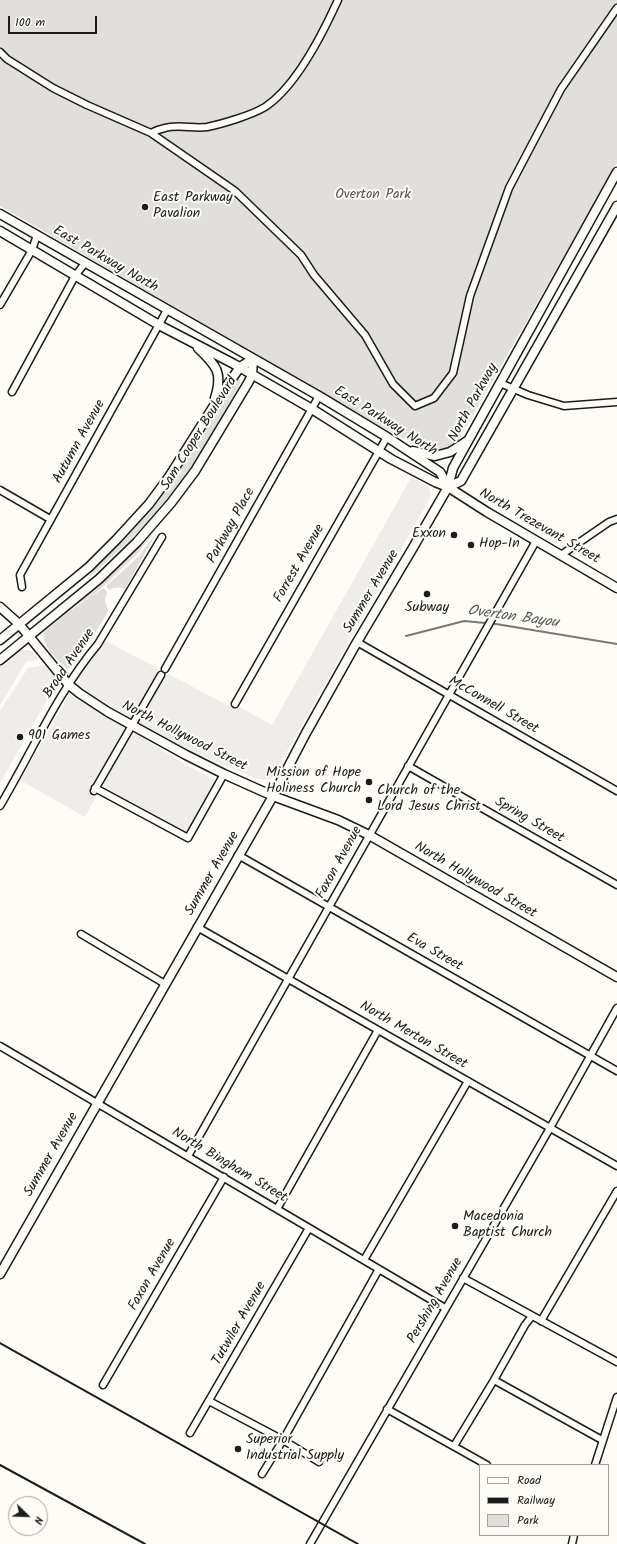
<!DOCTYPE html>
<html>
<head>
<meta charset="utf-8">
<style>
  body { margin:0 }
  #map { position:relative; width:617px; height:1544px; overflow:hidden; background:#fdfcf7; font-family:Kalam,sans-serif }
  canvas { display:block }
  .legend { position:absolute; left:479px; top:1464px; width:130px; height:72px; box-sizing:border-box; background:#fdfcf7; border:1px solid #a3a29f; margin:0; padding:5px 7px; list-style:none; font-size:12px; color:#1c1c1c }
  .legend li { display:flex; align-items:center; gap:8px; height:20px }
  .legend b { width:20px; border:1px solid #a3a29f }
  .north { position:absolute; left:8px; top:1496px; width:40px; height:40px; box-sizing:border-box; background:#fdfcf7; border:1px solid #a3a29f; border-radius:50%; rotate:113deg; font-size:11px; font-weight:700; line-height:16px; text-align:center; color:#1c1c1c }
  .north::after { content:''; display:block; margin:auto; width:14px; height:18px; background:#1c1c1c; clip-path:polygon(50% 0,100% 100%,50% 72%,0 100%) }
  .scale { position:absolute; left:8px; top:16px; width:89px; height:18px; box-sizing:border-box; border:2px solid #1c1c1c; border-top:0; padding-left:5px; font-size:12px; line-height:14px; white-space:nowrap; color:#1c1c1c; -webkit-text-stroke:3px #fdfcf7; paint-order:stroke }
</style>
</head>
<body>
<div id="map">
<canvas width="617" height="1544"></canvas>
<ul class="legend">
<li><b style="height:5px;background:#fdfcf7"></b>Road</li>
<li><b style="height:5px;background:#1c1c1c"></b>Railway</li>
<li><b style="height:11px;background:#e0dfdb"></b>Park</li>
</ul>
<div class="north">N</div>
<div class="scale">100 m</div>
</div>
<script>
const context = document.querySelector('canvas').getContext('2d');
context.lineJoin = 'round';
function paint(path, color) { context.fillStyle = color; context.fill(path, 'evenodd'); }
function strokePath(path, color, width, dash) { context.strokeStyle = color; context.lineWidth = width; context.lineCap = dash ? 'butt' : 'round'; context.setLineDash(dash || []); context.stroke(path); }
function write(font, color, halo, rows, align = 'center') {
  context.font = font + ' Kalam,sans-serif'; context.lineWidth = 4; context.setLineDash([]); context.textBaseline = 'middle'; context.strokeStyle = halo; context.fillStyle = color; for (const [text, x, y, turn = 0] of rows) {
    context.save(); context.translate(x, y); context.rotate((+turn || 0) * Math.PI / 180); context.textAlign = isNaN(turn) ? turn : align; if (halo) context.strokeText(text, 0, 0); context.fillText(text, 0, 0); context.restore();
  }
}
const built = new Path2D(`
  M 412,476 L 429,488 L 431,493 L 429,500 L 272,778 L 265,780 L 258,779 L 184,749 L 141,725 L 81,687 L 79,677 L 81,670 L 106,641 L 231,707 L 232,703 L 272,725 Z
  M 16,650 L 29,650 L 34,653 L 39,659 L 26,662 L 0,705 L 0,666 Z
  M 45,665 L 57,677 L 60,683 L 55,693 L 47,700 L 0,783 L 0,711 L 28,668 Z
  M 68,696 L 73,697 L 123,725 L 124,729 L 91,790 L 98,793 L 85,817 L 20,780 L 64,704 L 65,699 Z
  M 132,733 L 136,734 L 188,766 L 215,780 L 216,782 L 187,831 L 185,831 L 107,790 L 104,787 L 104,779 L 129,735 Z`);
const green = new Path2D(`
  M 0,0 L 617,0 L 617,163 L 458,441 L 453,447 L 445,452 L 430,452 L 384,428 L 0,206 Z
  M 238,379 L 241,380 L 237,390 C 214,430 192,471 162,506 C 140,532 115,554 90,577 L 89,575 L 133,529 L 171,483 L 206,430 L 229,388 Z
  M 156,530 L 138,553 L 103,587 L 90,597 L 68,610 L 45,629 L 126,560 Z
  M 158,530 L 125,589 C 119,587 115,587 109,590 L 106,586 L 139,556 Z
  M 104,588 L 107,592 L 105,600 L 108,612 L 92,638 L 82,647 L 73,661 L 68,659 L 66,663 L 70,666 L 67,669 C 59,660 40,646 44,632 L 68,612 Z`);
const stream = new Path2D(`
  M 406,636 L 464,621 L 496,624 L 617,644`);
const minor = new Path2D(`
  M 0,52 L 7,59 L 53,88 L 87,105 L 151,133 L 235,191 L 301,255 L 314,275 L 365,335 L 393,384 L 415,406 L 434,398 L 453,373 L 470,296 L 509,188 L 561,89 L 617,8
  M 151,133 C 155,131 160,129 165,128 C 178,124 194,129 207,127 C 222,124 252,115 265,107 C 296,87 323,33 338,0
  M 0,305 L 32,250 L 37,235
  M 500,383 L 528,395 L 564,406 L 617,402
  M 12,392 L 75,276 L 85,263
  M 0,490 L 50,519
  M 561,555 L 609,522 L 617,519
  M 22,587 L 20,575 L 167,310
  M 357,642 L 617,791
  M 165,669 L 319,396
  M 235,704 L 387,437
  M 408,766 L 617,885
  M 95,788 L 188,838 L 224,774
  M 94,791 L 161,675
  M 0,806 C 32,752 57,693 98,644 L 162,537
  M 238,855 L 617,1071
  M 197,927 L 617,1166
  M 81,934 L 165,984
  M 0,1046 L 445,1308
  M 188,1156 L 536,541
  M 277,1209 L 378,1030
  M 364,1260 L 468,1081
  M 463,1278 L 617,1362
  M 541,1321 L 617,1191
  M 494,1380 L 602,1440
  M 103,1385 L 224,1177
  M 209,1401 L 283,1440 L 319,1462
  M 387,1409 L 487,1465
  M 190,1433 L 309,1228
  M 454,1446 L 494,1380 L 525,1325 L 532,1316
  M 595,1465 L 617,1397
  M 262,1474 L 283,1440 L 379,1269
  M 310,1544 L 550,1128 L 617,1008
  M 572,1544 L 574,1535`);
const major = new Path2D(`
  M 0,214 L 319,396 L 387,437 L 440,472 L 448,487
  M 0,231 L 159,325 L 234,364 L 312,409 L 391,459 L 435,482 L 448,487 L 487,512 L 617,588
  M 198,348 C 217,366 223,373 215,398
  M 413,451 L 435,456 L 450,452 L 467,441
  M 448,487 L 461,481 L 617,206
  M 0,607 L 19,624 L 68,684 L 79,693 L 108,712 L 186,755 L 224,774 L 273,796 L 338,820 L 369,835 L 617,977
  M 0,640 L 89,567 L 117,539 L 149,504 L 169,477 L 224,390 L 240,367 L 253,359
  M 0,660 L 99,579 L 137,542 L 171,503 L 195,471 L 248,383 L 252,375 L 253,359
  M 0,1274 L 273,796 L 306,733 L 357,642 L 414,546 L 448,487 L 453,468 L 617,172`);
const rail = new Path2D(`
  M 0,1343 L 358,1544
  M 0,1465 L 145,1544`);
const markers = [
  [145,207,4,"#1c1c1c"],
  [454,535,4,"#1c1c1c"],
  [471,545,4,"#1c1c1c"],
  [427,594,4,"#1c1c1c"],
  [20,737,4,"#1c1c1c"],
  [369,782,4,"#1c1c1c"],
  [369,800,4,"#1c1c1c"],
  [455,1226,4,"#1c1c1c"],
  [238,1449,4,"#1c1c1c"]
];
const parkNames = [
  ["Overton Park",373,196]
];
const poiNames = [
  ["East Parkway",153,199],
  ["Pavalion",153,215],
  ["Exxon",446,535,"right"],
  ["Hop-In",479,545],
  ["Subway",427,609,"center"],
  ["901 Games",28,737],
  ["Mission of Hope",361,774,"right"],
  ["Holiness Church",361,790,"right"],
  ["Church of the",377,792],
  ["Lord Jesus Christ",377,808],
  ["Macedonia",463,1218],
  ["Baptist Church",463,1234],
  ["Superior",246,1441],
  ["Industrial Supply",246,1457]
];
const streetNames = [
  ["East Parkway North",105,260,30],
  ["North Parkway",474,403,-61],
  ["East Parkway North",385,422,32],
  ["Sam Cooper Boulevard",200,434,-58],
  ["Autumn Avenue",80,442,-61],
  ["Parkway Place",232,526,-61],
  ["North Trezevant Street",539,527,30],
  ["Forrest Avenue",300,564,-60],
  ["Summer Avenue",372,592,-59],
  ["Broad Avenue",70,664,-56],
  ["McConnell Street",493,706,30],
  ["North Hollywood Street",184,737,27],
  ["Spring Street",529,821,30],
  ["Faxon Avenue",340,863,-61],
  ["Summer Avenue",213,874,-60],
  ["North Hollywood Street",475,881,30],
  ["Eva Street",434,953,30],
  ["North Merton Street",413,1036,30],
  ["Summer Avenue",52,1155,-60],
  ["North Bingham Street",229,1166,31],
  ["Faxon Avenue",153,1275,-60],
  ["Pershing Avenue",436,1301,-60],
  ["Tutwiler Avenue",240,1324,-60]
];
const waterNames = [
  ["Overton Bayou",513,618,8]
];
paint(built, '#eeede9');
paint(green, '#e0dfdb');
strokePath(stream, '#797876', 2);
strokePath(minor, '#1c1c1c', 9);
strokePath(major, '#1c1c1c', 11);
strokePath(minor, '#fdfcf7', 6);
strokePath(major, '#fdfcf7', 8);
strokePath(rail, '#1c1c1c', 2);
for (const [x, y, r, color] of markers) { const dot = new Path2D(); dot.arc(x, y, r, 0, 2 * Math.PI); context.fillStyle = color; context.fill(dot); strokePath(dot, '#fdfcf7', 1.5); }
write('14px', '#575655', '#fdfcf7', parkNames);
write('14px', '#1c1c1c', '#fdfcf7', poiNames, 'left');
write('14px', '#1c1c1c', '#fdfcf7', streetNames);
write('italic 15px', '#5a5a58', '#fdfcf7', waterNames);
</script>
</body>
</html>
